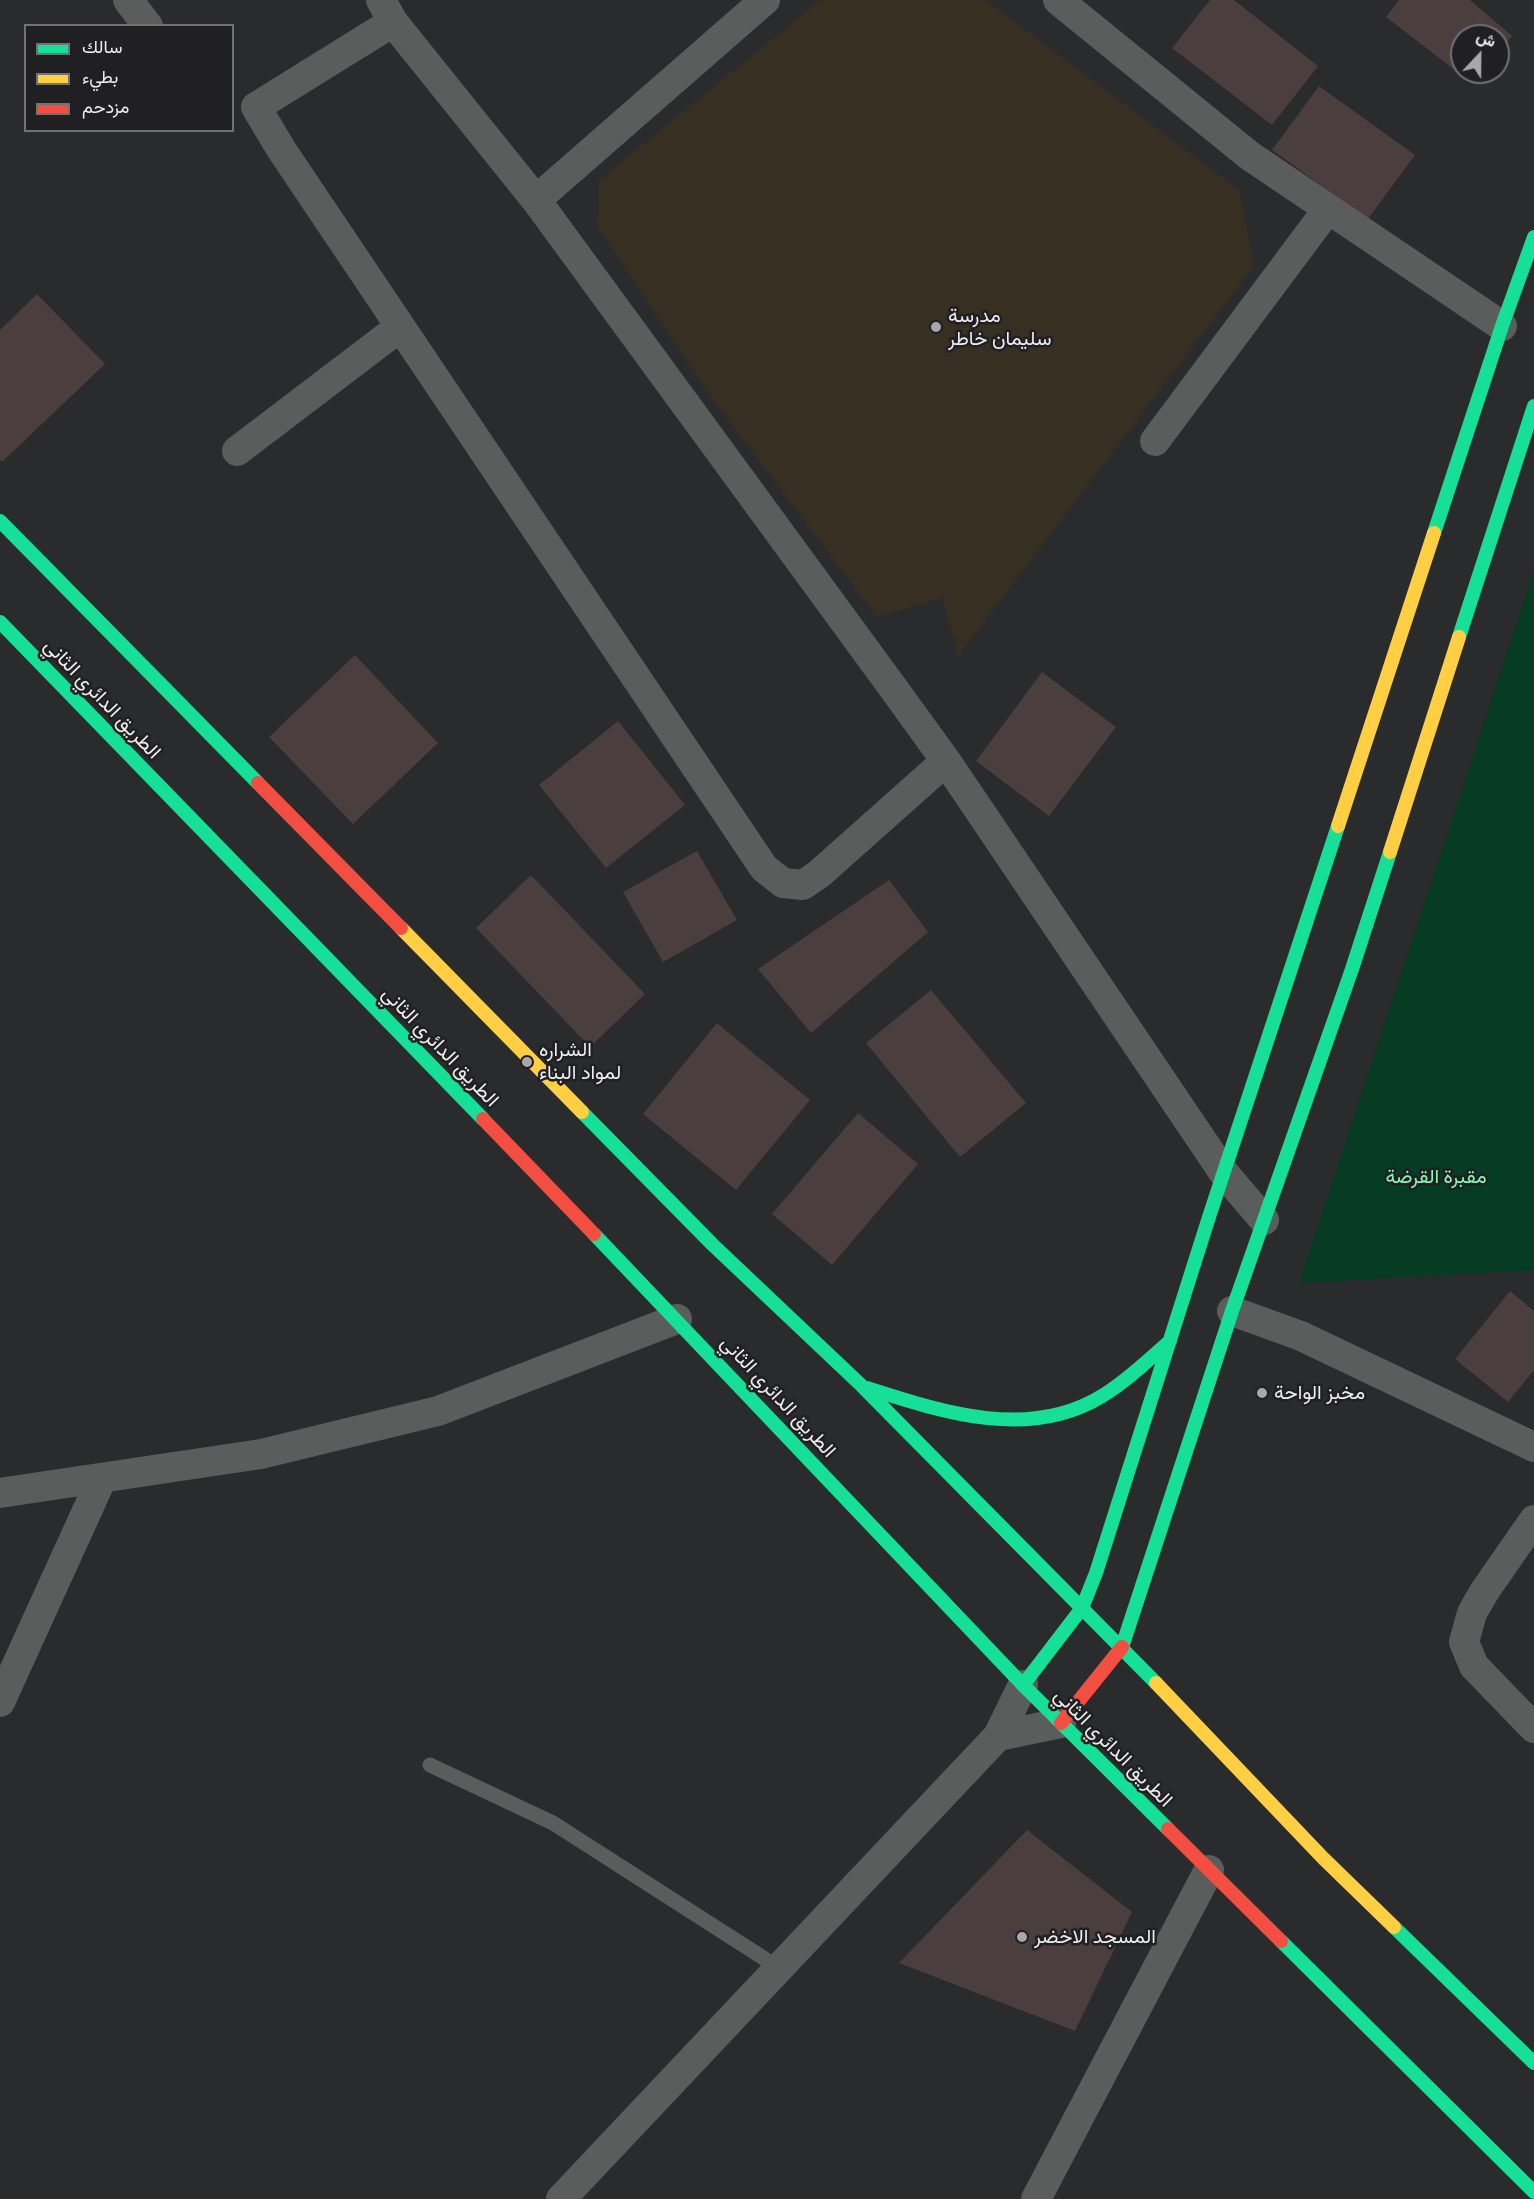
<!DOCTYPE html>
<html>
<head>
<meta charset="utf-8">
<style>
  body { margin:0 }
  #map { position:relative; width:1534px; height:2199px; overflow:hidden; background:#2a2b2c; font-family:Cabin,Vazirmatn,sans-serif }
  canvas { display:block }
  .legend { position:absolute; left:24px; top:24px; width:210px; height:108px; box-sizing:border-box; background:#202023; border:2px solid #727275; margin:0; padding:8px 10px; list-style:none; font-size:18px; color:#ececef }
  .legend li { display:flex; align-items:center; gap:12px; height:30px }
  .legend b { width:30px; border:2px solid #727275 }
  .north { position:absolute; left:1450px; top:24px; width:60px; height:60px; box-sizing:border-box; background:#202023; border:2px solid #727275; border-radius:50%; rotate:22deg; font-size:16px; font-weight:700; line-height:24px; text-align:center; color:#ececef }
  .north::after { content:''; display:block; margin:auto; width:21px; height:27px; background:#a8a8ab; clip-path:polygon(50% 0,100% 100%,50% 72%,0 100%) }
</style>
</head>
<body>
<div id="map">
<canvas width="1534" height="2199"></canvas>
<ul class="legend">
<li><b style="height:8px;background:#16e098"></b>سالك</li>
<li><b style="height:8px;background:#ffcf43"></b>بطيء</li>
<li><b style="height:8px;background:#f24e42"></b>مزدحم</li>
</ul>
<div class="north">ش</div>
</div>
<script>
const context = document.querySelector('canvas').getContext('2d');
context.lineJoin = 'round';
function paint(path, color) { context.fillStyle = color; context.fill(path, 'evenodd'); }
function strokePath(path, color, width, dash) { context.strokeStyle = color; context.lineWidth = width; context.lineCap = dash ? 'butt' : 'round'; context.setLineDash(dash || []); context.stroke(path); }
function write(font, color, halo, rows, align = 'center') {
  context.font = font + ' Cabin,Vazirmatn,sans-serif'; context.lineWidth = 5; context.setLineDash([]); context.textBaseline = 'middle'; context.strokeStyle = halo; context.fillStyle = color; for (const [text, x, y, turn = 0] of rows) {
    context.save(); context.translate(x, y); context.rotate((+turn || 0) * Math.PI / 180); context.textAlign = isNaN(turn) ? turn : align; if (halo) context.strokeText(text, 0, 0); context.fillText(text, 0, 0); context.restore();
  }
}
const education = new Path2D(`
  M 820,0 L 986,0 L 1239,190 L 1254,266 L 958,656 L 943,598 L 877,617 L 705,389 L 597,226 L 599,180 Z`);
const green = new Path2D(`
  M 1534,571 L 1534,1270 L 1299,1283 Z`);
const building = new Path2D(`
  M 1210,0 L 1234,0 L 1318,66 L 1272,125 L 1172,48 Z
  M 1399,0 L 1470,0 L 1512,36 L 1498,53 L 1498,36 L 1462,36 L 1462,72 L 1483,72 L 1473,84 L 1386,17 Z
  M 1319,86 L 1415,155 L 1368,219 L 1272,150 Z
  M 37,294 L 105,364 L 2,462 L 0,459 L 0,330 Z
  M 355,655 L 438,743 L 353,824 L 269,737 Z
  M 1042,672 L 1116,727 L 1049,816 L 976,761 Z
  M 618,721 L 685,805 L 606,868 L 539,785 Z
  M 697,851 L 737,920 L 663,962 L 623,892 Z
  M 531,875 L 645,994 L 590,1047 L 476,928 Z
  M 889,880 L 928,932 L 811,1033 L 758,969 Z
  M 931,990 L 1026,1103 L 960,1157 L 866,1043 Z
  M 717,1023 L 810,1100 L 736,1190 L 643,1114 Z
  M 858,1113 L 918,1164 L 832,1265 L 772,1214 Z
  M 1510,1291 L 1534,1311 L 1534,1370 L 1508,1402 L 1455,1359 Z
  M 1027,1830 L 1132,1912 L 1075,2031 L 899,1963 Z`);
const lane = new Path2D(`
  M 430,1765 L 553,1823 L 779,1968`);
const street = new Path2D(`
  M 128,0 L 148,26
  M 381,0 L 393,22 L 536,200 L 899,696 L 946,761 L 1224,1173 L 1264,1220
  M 1058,0 L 1250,156 L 1502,326
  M 393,22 L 256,107 L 281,149 L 764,868 L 783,883 L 803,885 L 819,874 L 946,761
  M 536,200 L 765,0
  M 1155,441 L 1328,209
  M 237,451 L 400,327
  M 1232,1311 L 1301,1336 L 1534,1447
  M 0,1493 L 261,1454 L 438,1411 L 677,1319
  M 1534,1520 L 1484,1592 L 1472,1613 L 1464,1642 L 1474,1666 L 1534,1728
  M 0,1702 L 102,1478
  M 998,1736 L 1061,1723
  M 561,2199 L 998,1736 L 1023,1685
  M 1036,2199 L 1209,1870`);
const fast = new Path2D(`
  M 0,521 L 258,783
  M 1434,533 L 1502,326 L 1534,237
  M 0,622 L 483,1119
  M 1459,637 L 1534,406
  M 582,1112 L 713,1245 L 862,1386 L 1156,1683
  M 594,1234 L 1023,1685 L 1168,1829
  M 867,1388 C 942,1412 1029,1441 1102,1396 C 1127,1381 1148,1360 1170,1341
  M 1082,1608 L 1096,1573 L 1209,1217 L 1338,826
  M 1122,1647 L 1232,1311 L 1352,969 L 1390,852
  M 1023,1685 L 1082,1608
  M 1394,1927 L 1534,2063
  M 1281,1941 L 1534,2192`);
const slow = new Path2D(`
  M 1338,826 L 1434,533
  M 1390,852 L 1459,637
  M 401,928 L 582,1112
  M 1156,1683 L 1323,1858 L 1394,1927`);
const jam = new Path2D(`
  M 258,783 L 401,928
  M 483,1119 L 594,1234
  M 1061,1723 L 1122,1647
  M 1168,1829 L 1281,1941`);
const markers = [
  [936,327,6,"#a8a8ab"],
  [527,1062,6,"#a8a8ab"],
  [1262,1393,6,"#a8a8ab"],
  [1022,1937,6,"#a8a8ab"]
];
const poiNames = [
  ["مدرسة",948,316],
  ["سليمان خاطر",948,339],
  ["الشراره",539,1050],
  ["لمواد البناء",539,1073],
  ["مخبز الواحة",1274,1393],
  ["المسجد الاخضر",1034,1937]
];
const streetNames = [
  ["الطريق الدائري الثاني",102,699,46],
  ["الطريق الدائري الثاني",440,1047,46],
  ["الطريق الدائري الثاني",778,1397,47],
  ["الطريق الدائري الثاني",1113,1748,45]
];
const parkNames = [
  ["مقبرة القرضة",1436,1177]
];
paint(education, '#362f22');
paint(green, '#073c24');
paint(building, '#4a3e3e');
strokePath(lane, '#5b5c5c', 15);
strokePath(street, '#5b5c5c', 30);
strokePath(fast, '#16e098', 14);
strokePath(slow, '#ffcf43', 14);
strokePath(jam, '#f24e42', 14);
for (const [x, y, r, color] of markers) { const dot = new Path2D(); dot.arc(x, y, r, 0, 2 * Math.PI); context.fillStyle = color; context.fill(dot); strokePath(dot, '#202023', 2); }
write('20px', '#ececef', '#202023', poiNames, 'left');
write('20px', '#ececef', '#202023', streetNames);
write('20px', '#88f5b6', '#202023', parkNames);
</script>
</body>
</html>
